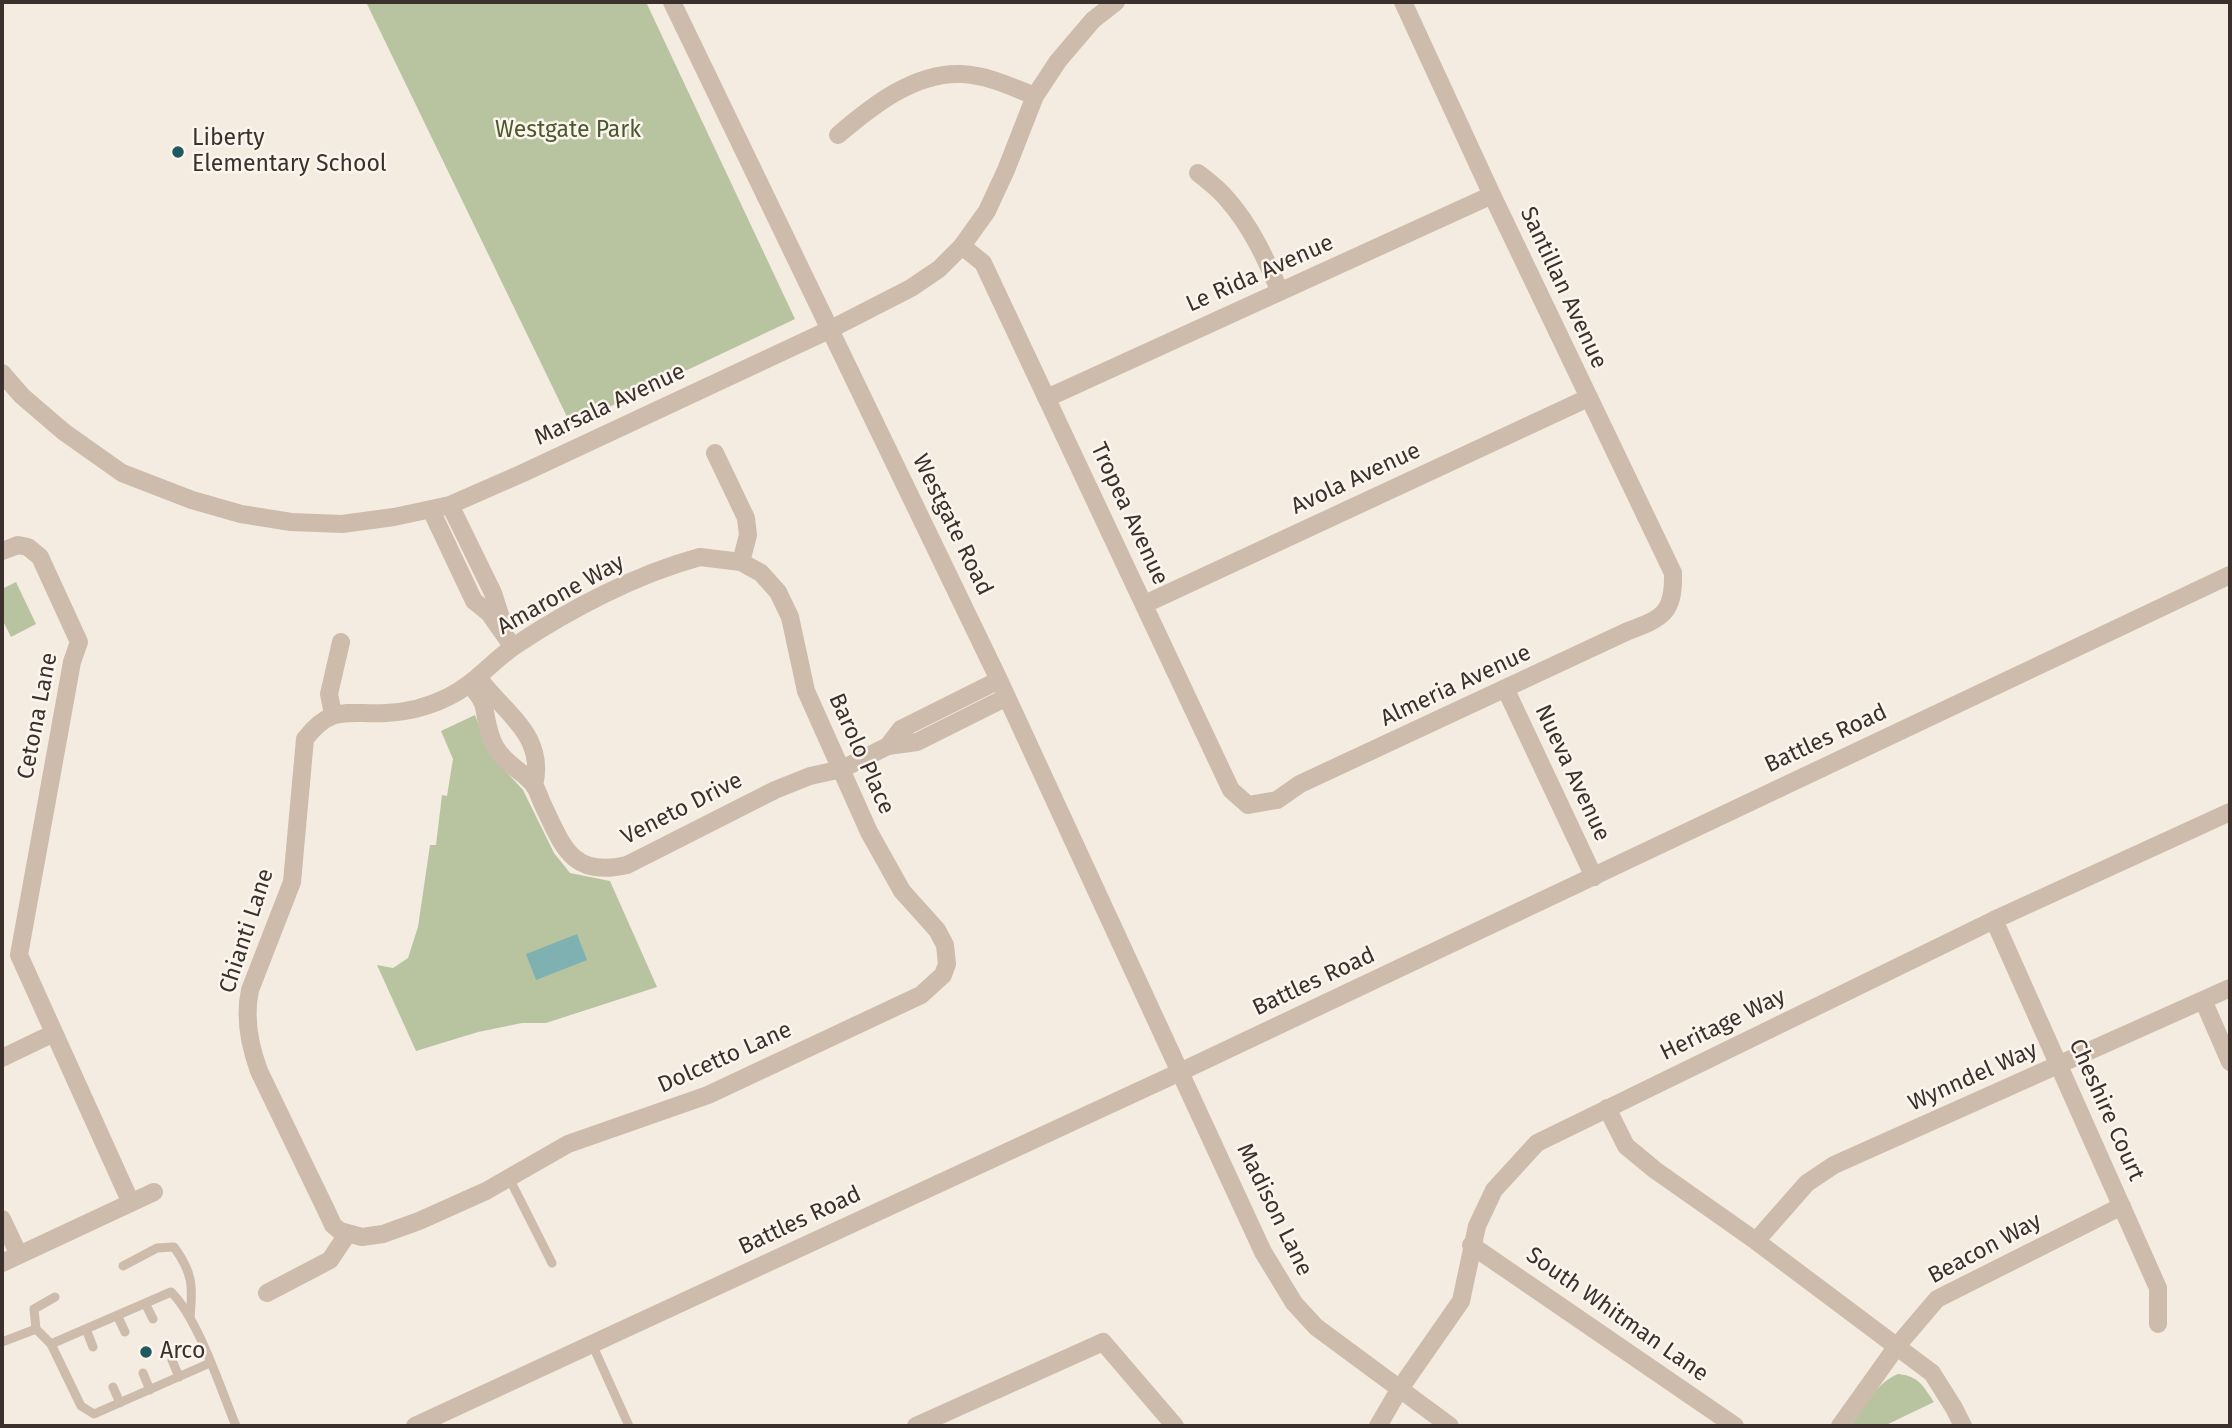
<!DOCTYPE html>
<html>
<head>
<meta charset="utf-8">
<style>
  body { margin:0 }
  #map { position:relative; width:2232px; height:1428px; overflow:hidden; background:#f4ebe1; font-family:"Fira Sans",sans-serif }
  canvas { display:block }
  .frame { position:absolute; inset:0; border:4px solid #3b302b; pointer-events:none }
</style>
</head>
<body>
<div id="map">
<canvas width="2232" height="1428"></canvas>
<div class="frame"></div>
</div>
<script>
const context = document.querySelector('canvas').getContext('2d');
context.lineJoin = 'round';
function paint(path, color) { context.fillStyle = color; context.fill(path, 'evenodd'); }
function strokePath(path, color, width, dash) { context.strokeStyle = color; context.lineWidth = width; context.lineCap = dash ? 'butt' : 'round'; context.setLineDash(dash || []); context.stroke(path); }
function write(font, color, halo, rows, align = 'center') {
  context.font = font + ' "Fira Sans",sans-serif'; context.lineWidth = 5; context.setLineDash([]); context.textBaseline = 'middle'; context.strokeStyle = halo; context.fillStyle = color; for (const [text, x, y, turn = 0] of rows) {
    context.save(); context.translate(x, y); context.rotate((+turn || 0) * Math.PI / 180); context.textAlign = isNaN(turn) ? turn : align; if (halo) context.strokeText(text, 0, 0); context.fillText(text, 0, 0); context.restore();
  }
}
const green = new Path2D(`
  M 366,2 L 646,2 L 795,319 L 571,425 Z
  M 16,582 L 36,624 L 11,637 L 2,619 L 2,589 Z
  M 475,715 L 490,754 L 523,790 L 554,853 L 570,873 L 610,881 L 657,987 L 546,1023 L 522,1023 L 478,1032 L 416,1051 L 377,965 L 393,968 L 408,958 L 418,927 L 430,845 L 436,845 L 442,795 L 447,796 L 453,759 L 441,731 Z
  M 1898,1374 C 1919,1376 1923,1386 1934,1402 L 1884,1426 L 1851,1426 C 1864,1407 1876,1383 1898,1374 Z`);
const water = new Path2D(`
  M 577,934 L 587,960 L 536,980 L 526,954 Z`);
const service = new Path2D(`
  M 509,1178 L 552,1263
  M 123,1266 L 157,1248 L 174,1247 C 193,1273 193,1286 190,1318
  M 145,1303 L 153,1319
  M 117,1315 L 125,1332
  M 36,1329 L 34,1309 L 55,1297
  M 86,1329 L 93,1347
  M 2,1342 L 36,1329 L 51,1344
  M 592,1344 L 629,1426
  M 172,1360 L 179,1377
  M 210,1363 L 94,1414 L 81,1406 L 51,1344 L 171,1292 C 198,1318 221,1390 236,1426
  M 143,1373 L 150,1390
  M 113,1387 L 120,1403`);
const minor = new Path2D(`
  M 672,2 L 999,680 L 1263,1252 L 1294,1303 L 1316,1327 L 1450,1426
  M 838,135 C 872,106 914,72 962,74 C 987,75 1012,87 1035,96
  M 1198,173 C 1208,181 1219,189 1227,199 C 1251,226 1266,259 1280,292
  M 962,246 L 983,263 L 1231,790 L 1248,805 L 1277,800 L 1300,784 L 1628,631 C 1663,618 1674,613 1673,573 L 1492,195 L 1403,2
  M 2,373 L 22,396 L 64,432 L 122,473 L 192,500 L 241,514 L 291,522 L 342,524 L 394,517 L 450,505 L 523,473 L 831,329 L 911,288 L 939,269 L 962,246 L 987,211 L 1006,170 L 1035,96 L 1058,61 L 1093,20 L 1116,2
  M 1047,398 L 1492,195
  M 715,453 L 746,518 L 748,535 L 741,562
  M 450,505 L 493,593 L 503,624
  M 431,510 L 474,601 L 489,613 L 513,647
  M 2,551 L 18,545 L 28,547 L 40,557 L 79,642 L 72,662 L 19,955 L 131,1203
  M 700,557 L 741,562 L 761,573 L 778,592 L 790,617 L 806,691 L 869,832 L 902,891 L 937,930 L 945,945 L 947,964 L 943,975 L 921,995 L 708,1095 L 568,1144 L 486,1191 L 419,1221 L 383,1234 L 362,1237 L 340,1231 L 333,1225 L 328,1214 L 259,1071 C 249,1044 244,1018 250,990 L 292,882 L 305,739 C 332,704 348,715 386,713 C 407,712 430,706 448,697 C 475,684 492,661 516,645 C 570,609 637,574 700,557 Z
  M 1145,604 L 1588,398
  M 480,680 C 506,714 546,736 534,786
  M 470,684 C 475,691 482,698 484,707 C 487,721 488,735 496,748 C 505,764 523,771 534,785 C 538,791 540,799 543,805 C 563,847 572,878 627,865 L 775,790 L 810,776 L 842,769 L 888,746 L 917,742 L 1007,697
  M 1506,690 L 1594,877
  M 333,714 L 329,694 L 341,642
  M 888,746 L 901,729 L 999,680
  M 1994,920 L 2158,1288 L 2158,1324
  M 2203,1000 L 2230,1062
  M 2,1058 L 54,1033
  M 1607,1108 L 1626,1146 L 1655,1170 L 1756,1241 L 1932,1373 L 1954,1408 L 1963,1426
  M 2,1219 L 19,1255
  M 1756,1241 L 1807,1183 L 1834,1165 L 2230,988
  M 1471,1245 L 1735,1426
  M 2,1263 L 154,1192
  M 267,1293 L 330,1260 L 348,1233
  M 916,1426 L 1103,1342 L 1175,1426
  M 1378,1426 L 1399,1390 L 1461,1301 L 1477,1226 L 1494,1190 L 1537,1143 L 1994,920 L 2230,812
  M 1840,1426 L 1897,1346 L 1937,1299 L 2122,1206`);
const tertiary = new Path2D(`
  M 415,1426 L 1180,1072 L 2230,575`);
const markers = [
  [178,152,7,"#1f5a5e"],
  [146,1352,7,"#1f5a5e"]
];
const parkNames = [
  ["Westgate Park",568,131]
];
const poiNames = [
  ["Liberty",192,139],
  ["Elementary School",192,165],
  ["Arco",160,1352]
];
const streetNames = [
  ["Le Rida Avenue",1260,274,-24],
  ["Santillan Avenue",1563,288,65],
  ["Marsala Avenue",610,405,-25],
  ["Avola Avenue",1356,479,-25],
  ["Tropea Avenue",1129,514,65],
  ["Westgate Road",952,525,64],
  ["Amarone Way",561,595,-29],
  ["Almeria Avenue",1456,686,-25],
  ["Cetona Lane",38,716,-79],
  ["Battles Road",1826,739,-25],
  ["Barolo Place",861,754,66],
  ["Nueva Avenue",1572,773,65],
  ["Veneto Drive",682,809,-27],
  ["Chianti Lane",247,931,-72],
  ["Battles Road",1314,982,-25],
  ["Heritage Way",1723,1025,-26],
  ["Dolcetto Lane",725,1058,-24],
  ["Wynndel Way",1973,1077,-24],
  ["Cheshire Court",2106,1110,66],
  ["Madison Lane",1274,1210,64],
  ["Battles Road",800,1221,-25],
  ["Beacon Way",1985,1249,-28],
  ["South Whitman Lane",1617,1315,35]
];
paint(green, '#b8c4a0');
paint(water, '#7fb0b2');
strokePath(service, '#cdbbac', 9);
strokePath(minor, '#cdbbac', 18);
strokePath(tertiary, '#cdbbac', 18);
for (const [x, y, r, color] of markers) { const dot = new Path2D(); dot.arc(x, y, r, 0, 2 * Math.PI); context.fillStyle = color; context.fill(dot); strokePath(dot, '#fbf5ee', 2.5); }
write('23px', '#4a5a2e', '#fbf5ee', parkNames);
write('23px', '#3b302b', '#fbf5ee', poiNames, 'left');
write('23px', '#3b302b', '#fbf5ee', streetNames);
</script>
</body>
</html>
